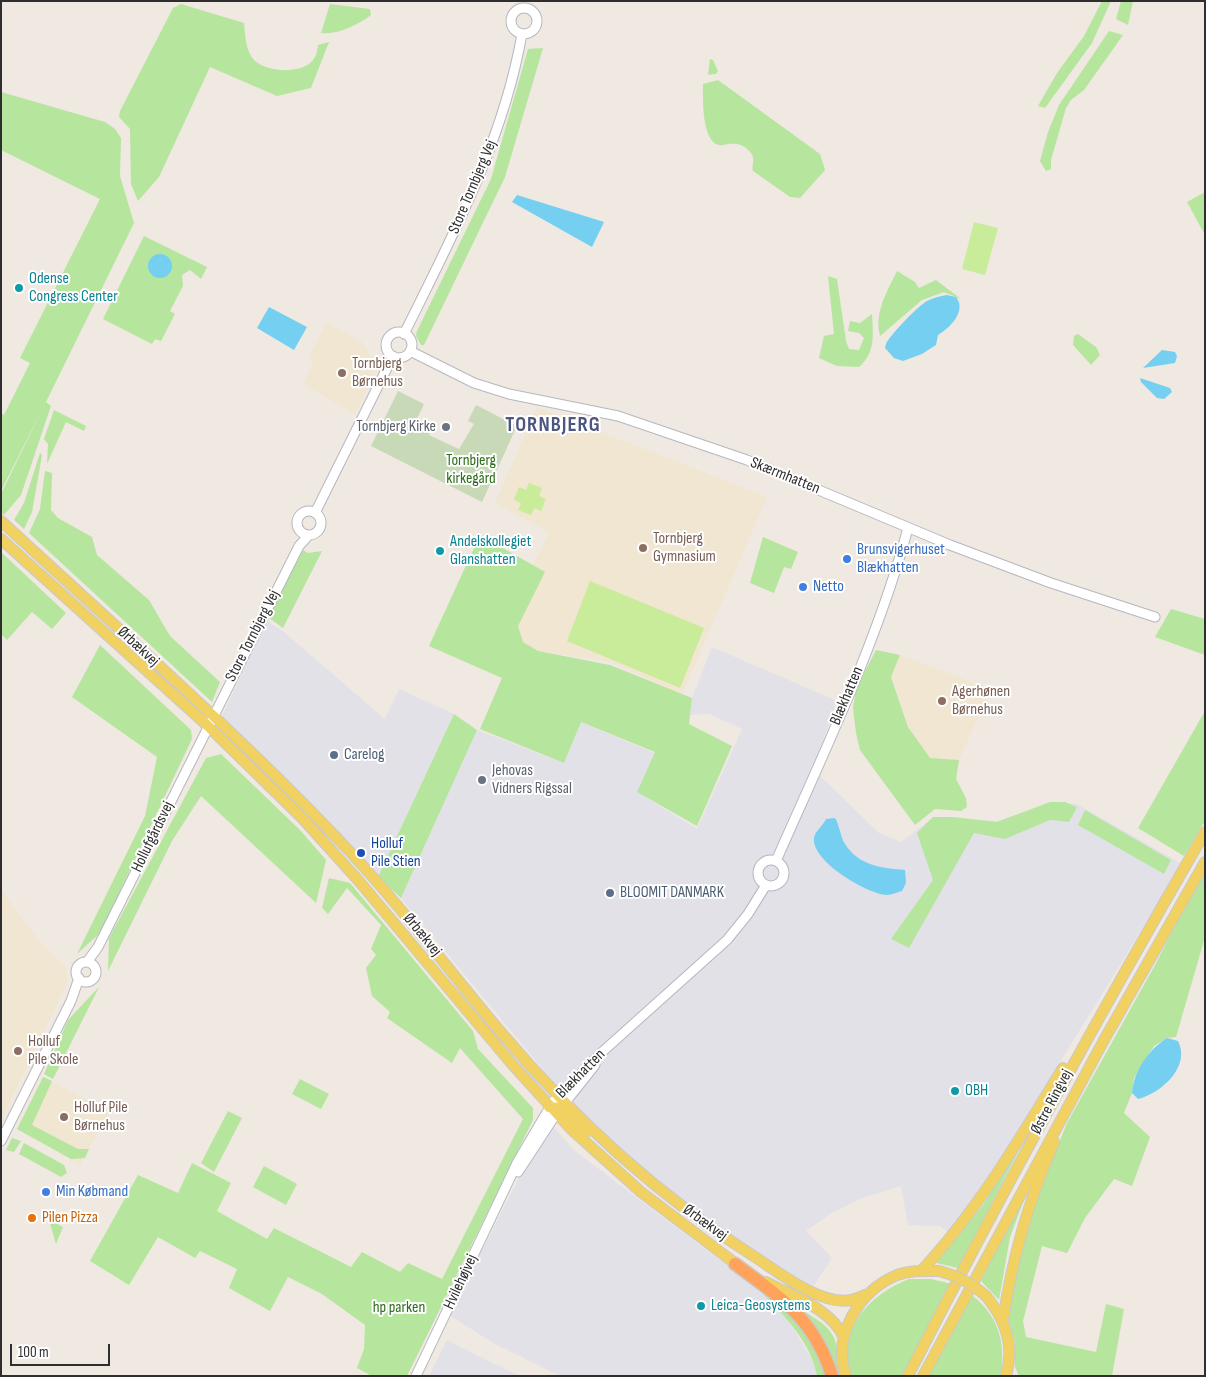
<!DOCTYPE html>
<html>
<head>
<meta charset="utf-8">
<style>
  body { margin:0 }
  #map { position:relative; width:1206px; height:1377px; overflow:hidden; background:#efe9e1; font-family:"Sofia Sans Condensed",sans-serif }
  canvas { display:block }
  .frame { position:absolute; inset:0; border:2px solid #2e2e2e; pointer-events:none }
  .scale { position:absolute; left:10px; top:1344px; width:100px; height:22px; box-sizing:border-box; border:2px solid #2e2e2e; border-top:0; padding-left:6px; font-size:15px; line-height:18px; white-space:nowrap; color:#2e2e2e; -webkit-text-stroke:4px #fff; paint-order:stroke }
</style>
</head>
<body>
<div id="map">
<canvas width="1206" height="1377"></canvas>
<div class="frame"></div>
<div class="scale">100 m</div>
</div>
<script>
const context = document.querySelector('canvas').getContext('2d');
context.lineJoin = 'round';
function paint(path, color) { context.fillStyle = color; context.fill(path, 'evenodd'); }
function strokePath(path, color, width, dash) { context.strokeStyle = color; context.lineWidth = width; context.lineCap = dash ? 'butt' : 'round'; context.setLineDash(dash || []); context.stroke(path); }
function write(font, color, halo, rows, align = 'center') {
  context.font = font + ' "Sofia Sans Condensed",sans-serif'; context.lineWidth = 4; context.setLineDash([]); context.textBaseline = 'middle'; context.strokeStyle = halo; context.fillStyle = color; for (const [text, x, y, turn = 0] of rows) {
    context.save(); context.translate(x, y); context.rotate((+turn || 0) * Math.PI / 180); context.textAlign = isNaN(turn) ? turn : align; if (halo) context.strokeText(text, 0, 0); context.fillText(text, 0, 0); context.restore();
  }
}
const industrial = new Path2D(`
  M 267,621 L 284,632 L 385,719 L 399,689 L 454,714 L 378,877 L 329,821 L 221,718 Z
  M 712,647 L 837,701 L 813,769 L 879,833 L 901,842 L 931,819 L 997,821 L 1051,803 L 1077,804 L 1182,864 L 1012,1140 L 949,1233 L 940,1226 L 908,1225 L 901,1186 L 862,1198 L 833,1212 L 806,1231 L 832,1258 L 813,1287 L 728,1235 L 676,1196 L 619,1147 L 560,1090 L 401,898 L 477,730 L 564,763 L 580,722 L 655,753 L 637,792 L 697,829 L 742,729 L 709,714 L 690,715 L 692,698 Z
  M 548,1121 L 575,1151 L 757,1288 L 787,1318 L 814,1363 L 817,1376 L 560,1376 L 493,1343 L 449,1315 Z
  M 447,1340 L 493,1363 L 520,1376 L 429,1376 Z`);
const education = new Path2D(`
  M 326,323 L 361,341 L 372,357 L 381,362 L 355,414 L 303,384 L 314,362 L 308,358 Z
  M 537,407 L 767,497 L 682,695 L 611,662 L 538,651 L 523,642 L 518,626 L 545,572 L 533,565 L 549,532 L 495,503 Z
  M 900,655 L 991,689 L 959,760 L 930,758 L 912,735 L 891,677 Z
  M 1,889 L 35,936 L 66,967 L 68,981 L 1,1121 Z
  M 43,1077 L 109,1112 L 80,1165 L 17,1129 Z`);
const green = new Path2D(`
  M 1102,1 L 1111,1 L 1092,43 L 1045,108 L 1038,106 L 1057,73 L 1084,36 Z
  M 1121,1 L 1133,1 L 1128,25 L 1116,19 Z
  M 181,4 L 244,23 C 245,35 246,52 254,60 C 267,73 306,75 315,57 C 317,54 317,49 318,45 L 329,42 L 311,88 L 277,96 L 210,67 L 159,177 L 138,201 L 131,184 L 130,129 L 119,117 L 120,111 L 173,8 Z
  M 330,4 L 370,9 L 371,15 C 358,25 337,35 321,33 Z
  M 1109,31 L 1123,35 L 1084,90 L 1071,100 L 1066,108 L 1051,160 L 1051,169 L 1046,171 L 1040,161 L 1048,132 L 1059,105 Z
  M 543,48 L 505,177 L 424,345 L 421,345 L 416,336 L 417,331 L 491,179 L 528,49 Z
  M 710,59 L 713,60 L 718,71 L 716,74 L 708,75 Z
  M 718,80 L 820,154 L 825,170 L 800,198 L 790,197 L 753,171 C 751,165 756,160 751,153 C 742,142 734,143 723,145 C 701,148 703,97 703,84 Z
  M 1,92 L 105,122 L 115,129 L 121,138 L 120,176 L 134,223 L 46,402 L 51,406 L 21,495 L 4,515 L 1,512 L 1,494 L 44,406 L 1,491 L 1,413 L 4,415 L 30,363 L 20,358 L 100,199 L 1,150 Z
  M 1205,192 L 1205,235 L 1187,202 Z
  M 144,236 L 207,267 L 201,279 L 190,270 L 182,275 L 183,286 L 170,311 L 175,314 L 161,341 L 155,339 L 152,344 L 103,319 Z
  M 897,271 L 915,282 L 919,288 L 936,280 L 961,299 L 944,292 L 922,300 L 880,336 C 874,312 887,292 897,271 Z
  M 828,276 L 837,279 L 846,341 L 849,349 L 859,350 L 864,338 L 859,333 L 848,331 L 850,321 L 860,323 L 872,314 C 873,335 876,352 859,367 L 837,366 L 819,358 L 824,336 L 834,334 Z
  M 1078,334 L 1096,347 L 1100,355 L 1091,365 L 1073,345 L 1074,336 Z
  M 54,410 L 86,426 L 84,431 L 66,422 L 47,464 L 48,444 L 44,439 Z
  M 40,453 L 42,455 L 32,512 L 24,529 L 14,520 L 24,503 Z
  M 45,471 L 52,473 L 51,510 L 58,518 L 92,537 L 97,555 L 149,600 L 170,636 L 220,682 L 212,702 L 29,533 L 40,509 Z
  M 480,535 L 545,572 L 518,626 L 523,642 L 538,651 L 610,665 L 692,698 L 689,724 L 732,746 L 697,826 L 637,792 L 655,752 L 581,722 L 564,763 L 480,729 L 502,678 L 429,646 Z
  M 763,537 L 798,552 L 791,569 L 784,567 L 774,593 L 750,583 Z
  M 303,550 L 308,553 L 322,551 L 283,628 L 268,617 Z
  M 1,552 L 66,613 L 52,629 L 32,612 L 7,640 L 1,634 Z
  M 1171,609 L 1205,619 L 1205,655 L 1155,637 Z
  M 100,645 L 191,730 L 192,739 L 100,933 L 77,954 L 145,816 L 157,757 L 72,697 Z
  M 876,650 L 900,655 L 891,677 L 908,727 L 930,758 L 959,760 L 956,779 L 966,798 L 967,807 L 961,811 L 935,809 L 915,825 L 860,750 L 856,733 L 853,708 L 856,689 Z
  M 1205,711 L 1205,821 L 1184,856 L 1138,828 Z
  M 454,714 L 477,730 L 401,898 L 378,877 Z
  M 221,754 L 301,831 L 326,860 L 316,903 L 201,796 L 172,841 L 108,971 L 109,938 L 206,758 Z
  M 1050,802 L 1065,802 L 1077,807 L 1069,822 L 1050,820 L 1005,839 L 974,833 L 909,948 L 891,939 L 933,880 L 917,833 L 933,817 L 953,817 L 997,822 Z
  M 1085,810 L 1171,860 L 1164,874 L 1078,825 Z
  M 1202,873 L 1205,875 L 1205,937 L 1176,1037 L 1167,1038 L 1154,1046 L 1134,1078 L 1132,1093 L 1124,1113 L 1150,1137 L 1132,1186 L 1114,1179 L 1085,1218 L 1067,1253 L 1042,1246 L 1023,1321 L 1026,1337 L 1096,1352 L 1106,1304 L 1124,1309 L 1112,1376 L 1019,1376 L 1015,1367 L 1015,1342 L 1008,1318 L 1021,1242 L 1039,1191 L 1067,1123 L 1155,965 Z
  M 329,878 L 350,883 L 473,1031 L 478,1049 L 533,1108 L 533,1120 L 407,1376 L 372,1376 L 357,1368 L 364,1349 L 365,1325 L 322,1294 L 288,1277 L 270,1311 L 229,1288 L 237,1269 L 200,1251 L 195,1258 L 158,1237 L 129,1285 L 90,1261 L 138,1175 L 178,1193 L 192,1163 L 231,1183 L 217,1211 L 267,1239 L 274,1228 L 351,1267 L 362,1252 L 400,1272 L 408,1263 L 442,1279 L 523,1119 L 460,1048 L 452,1063 L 387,1018 L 390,1012 L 372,996 L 366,968 L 376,955 L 371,949 L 381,925 L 347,888 L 328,914 L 322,908 Z
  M 99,987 L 53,1079 L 44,1074 L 68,1020 Z
  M 43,1077 L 52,1081 L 32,1125 L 78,1149 L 89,1149 L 85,1158 L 71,1159 L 17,1129 Z
  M 300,1079 L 329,1094 L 321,1109 L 292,1094 Z
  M 228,1111 L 242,1118 L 214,1172 L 201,1163 Z
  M 1031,1127 L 958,1268 L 936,1263 L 983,1205 Z
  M 12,1138 L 21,1141 L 14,1152 L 6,1150 Z
  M 24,1143 L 64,1165 L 67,1173 L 61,1177 L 19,1154 Z
  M 264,1166 L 297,1184 L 286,1205 L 253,1187 Z
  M 1031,1181 L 1010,1237 L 999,1300 L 981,1281 Z
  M 49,1220 L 63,1227 L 56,1244 Z
  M 909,1279 L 931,1279 L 952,1284 L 905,1376 L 852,1376 C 836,1329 869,1295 909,1279 Z
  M 757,1288 L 796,1320 L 814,1349 L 825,1376 L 817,1376 C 811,1341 781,1312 757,1288 Z
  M 969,1293 C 998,1314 1006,1341 1001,1376 L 927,1376 Z
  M 795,1306 C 835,1330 836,1330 842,1376 L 837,1376 Z`);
const cemetery = new Path2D(`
  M 398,391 L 424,404 L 415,423 L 431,429 L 429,435 L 459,449 L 474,424 L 468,421 L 476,405 L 517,426 L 482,502 L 371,446 Z`);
const pitch = new Path2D(`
  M 974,222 L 998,228 L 985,275 L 962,269 Z
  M 529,483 L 542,488 L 539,496 L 546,499 L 541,511 L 534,508 L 531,515 L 518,510 L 521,503 L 514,500 L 519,487 L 526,490 Z
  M 590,581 L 704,628 L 680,688 L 567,641 Z`);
const water = new Path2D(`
  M 517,195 L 604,222 L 592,247 L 512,202 Z
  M148 266a12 12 0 1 1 24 0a12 12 0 1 1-24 0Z
  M 947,295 L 956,297 C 967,311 950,328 938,335 L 936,345 L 922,354 L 903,361 L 894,358 L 885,348 L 886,344 C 889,336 919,305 927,301 C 933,298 940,296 947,295 Z
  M 269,307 L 307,327 L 294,350 L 257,328 Z
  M 1162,350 L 1175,352 L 1177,356 L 1175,363 L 1143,368 Z
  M 1140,378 L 1170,388 L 1172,392 L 1164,399 L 1157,398 L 1141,382 Z
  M 835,818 C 840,826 840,836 845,844 C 859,866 882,868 905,870 L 906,883 L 902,891 C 898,892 891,895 887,895 C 867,894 811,861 814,838 C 815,831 823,826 826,819 Z
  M 1167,1038 L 1178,1041 C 1191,1066 1162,1093 1138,1099 L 1132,1093 C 1134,1071 1148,1050 1167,1038 Z`);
const minor = new Path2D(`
  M511 21a13 13 0 1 1 26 0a13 13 0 1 1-26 0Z
  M386 345a13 13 0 1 1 26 0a13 13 0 1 1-26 0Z
  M 404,334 C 452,237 503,142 522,34
  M 410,351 L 474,383 L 509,394 L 618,416 L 747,460 L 950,545 L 1051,583 L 1155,617
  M297 523a12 12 0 1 1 24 0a12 12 0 1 1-24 0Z
  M 315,513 L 393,356
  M758 873a13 13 0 1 1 26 0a13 13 0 1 1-26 0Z
  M 776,861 C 824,752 877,643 908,528
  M 87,962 L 98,947 L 299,546 L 309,535
  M76 972a10 10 0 1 1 20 0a10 10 0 1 1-20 0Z
  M 1,1141 L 71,1001 L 79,978
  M 518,1172 L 556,1114 L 595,1065
  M 416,1376 L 518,1161 L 553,1102 L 601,1053 L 727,940 L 748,914 L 766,885`);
const major = new Path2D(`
  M 1,521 C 119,630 240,735 350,852 C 403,908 449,971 499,1030 C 573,1118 658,1196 755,1257 C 780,1273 821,1306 851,1300 C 856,1299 862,1296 868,1294
  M 1,539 L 208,726 L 302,818 L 358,880 L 511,1063 L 571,1129 L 641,1192 L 740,1267
  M 549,1107 L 560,1108 L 586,1132
  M 922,1270 C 978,1210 1020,1138 1063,1068
  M 766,1282 C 792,1296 832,1309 844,1338
  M 986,1296 C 1005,1319 1015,1346 1006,1376
  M 1003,1320 C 1013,1255 1028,1203 1054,1142
  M 846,1376 C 832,1335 859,1291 897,1275 C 911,1270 925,1271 939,1271
  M 908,1376 C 1002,1192 1101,1011 1205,832
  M 923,1376 L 1104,1040 L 1205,862`);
const highway = new Path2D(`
  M 735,1264 C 781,1298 814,1318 832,1376`);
const majorBridge = new Path2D(`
  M 939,1271 C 958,1276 971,1283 986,1296`);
const markers = [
  [19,288,5,"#0f9aa8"],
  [342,373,5,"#8d6e63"],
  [446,427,5,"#6b7280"],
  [643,548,5,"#8d6e63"],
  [440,551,5,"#0f9aa8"],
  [847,559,5,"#3f7fe0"],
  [803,587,5,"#3f7fe0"],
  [942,701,5,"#8d6e63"],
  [334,755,5,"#5c6f8a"],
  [482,780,5,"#6b7280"],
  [361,853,5,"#1a4fb4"],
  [610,893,5,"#5c6f8a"],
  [18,1051,5,"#8d6e63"],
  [955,1091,5,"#0f9aa8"],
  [64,1117,5,"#8d6e63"],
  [46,1192,5,"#3f7fe0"],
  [32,1218,5,"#e8710a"],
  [701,1306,5,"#0f9aa8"]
];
const streetNames = [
  ["Store Tornbjerg Vej",473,187,-67],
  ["Skærmhatten",785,476,22],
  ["Store Tornbjerg Vej",253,636,-63],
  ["Ørbækvej",138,647,43],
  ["Blækhatten",847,696,-67],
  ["Hollufgårdsvej",153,837,-64],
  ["Ørbækvej",422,935,51],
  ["Blækhatten",581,1074,-45],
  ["Østre Ringvej",1052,1102,-62],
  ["Ørbækvej",705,1223,36],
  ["Hvilehøjvej",461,1282,-65]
];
const cultureNames = [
  ["Odense",29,279],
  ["Congress Center",29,297],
  ["Andelskollegiet",450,542],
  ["Glanshatten",450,560],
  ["OBH",965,1091],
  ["Leica-Geosystems",711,1306]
];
const educationNames = [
  ["Tornbjerg",352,364],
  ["Børnehus",352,382],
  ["Tornbjerg",653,539],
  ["Gymnasium",653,557],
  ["Agerhønen",952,692],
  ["Børnehus",952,710],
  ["Holluf",28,1042],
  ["Pile Skole",28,1060],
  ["Holluf Pile",74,1108],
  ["Børnehus",74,1126]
];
const worshipNames = [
  ["Tornbjerg Kirke",436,427],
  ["Jehovas",492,771,"left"],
  ["Vidners Rigssal",492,789,"left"]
];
const parkNames = [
  ["Tornbjerg",471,461],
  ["kirkegård",471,479],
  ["hp parken",399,1308]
];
const shopNames = [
  ["Brunsvigerhuset",857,550],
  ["Blækhatten",857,568],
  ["Netto",813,587],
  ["Min Købmand",56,1192]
];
const serviceNames = [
  ["Carelog",344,755],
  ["BLOOMIT DANMARK",620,893]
];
const transitNames = [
  ["Holluf",371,844],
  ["Pile Stien",371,862]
];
const foodNames = [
  ["Pilen Pizza",42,1218]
];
const districtNames = [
  ["TORNBJERG",553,426]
];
paint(industrial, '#e3e1e8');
paint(education, '#f0e6d1');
paint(green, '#b6e59e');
paint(cemetery, '#c8d9b8');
paint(pitch, '#c9ec9a');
paint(water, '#75cff0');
strokePath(minor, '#b4b7c1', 11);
strokePath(major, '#c9c9c9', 12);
strokePath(highway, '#c9c9c9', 15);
strokePath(minor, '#fff', 9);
strokePath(major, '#f2d163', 10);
strokePath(highway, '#ffa35c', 12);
strokePath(majorBridge, '#c9c9c9', 12, []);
strokePath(majorBridge, '#f2d163', 10);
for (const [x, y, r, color] of markers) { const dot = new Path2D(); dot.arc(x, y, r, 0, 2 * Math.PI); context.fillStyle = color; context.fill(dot); strokePath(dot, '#fff', 2); }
write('16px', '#2e2e2e', '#fff', streetNames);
write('16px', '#0d838f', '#fff', cultureNames, 'left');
write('16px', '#785e54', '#fff', educationNames, 'left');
write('16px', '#5b616d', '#fff', worshipNames, 'right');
write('16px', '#2c6e1b', '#fff', parkNames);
write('16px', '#366cbe', '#fff', shopNames, 'left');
write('16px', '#4e5e75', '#fff', serviceNames, 'left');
write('16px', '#164399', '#fff', transitNames, 'left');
write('16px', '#c56008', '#fff', foodNames, 'left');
context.letterSpacing = '1px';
write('bold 21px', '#4d5680', '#fff', districtNames);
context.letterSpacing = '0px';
</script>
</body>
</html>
